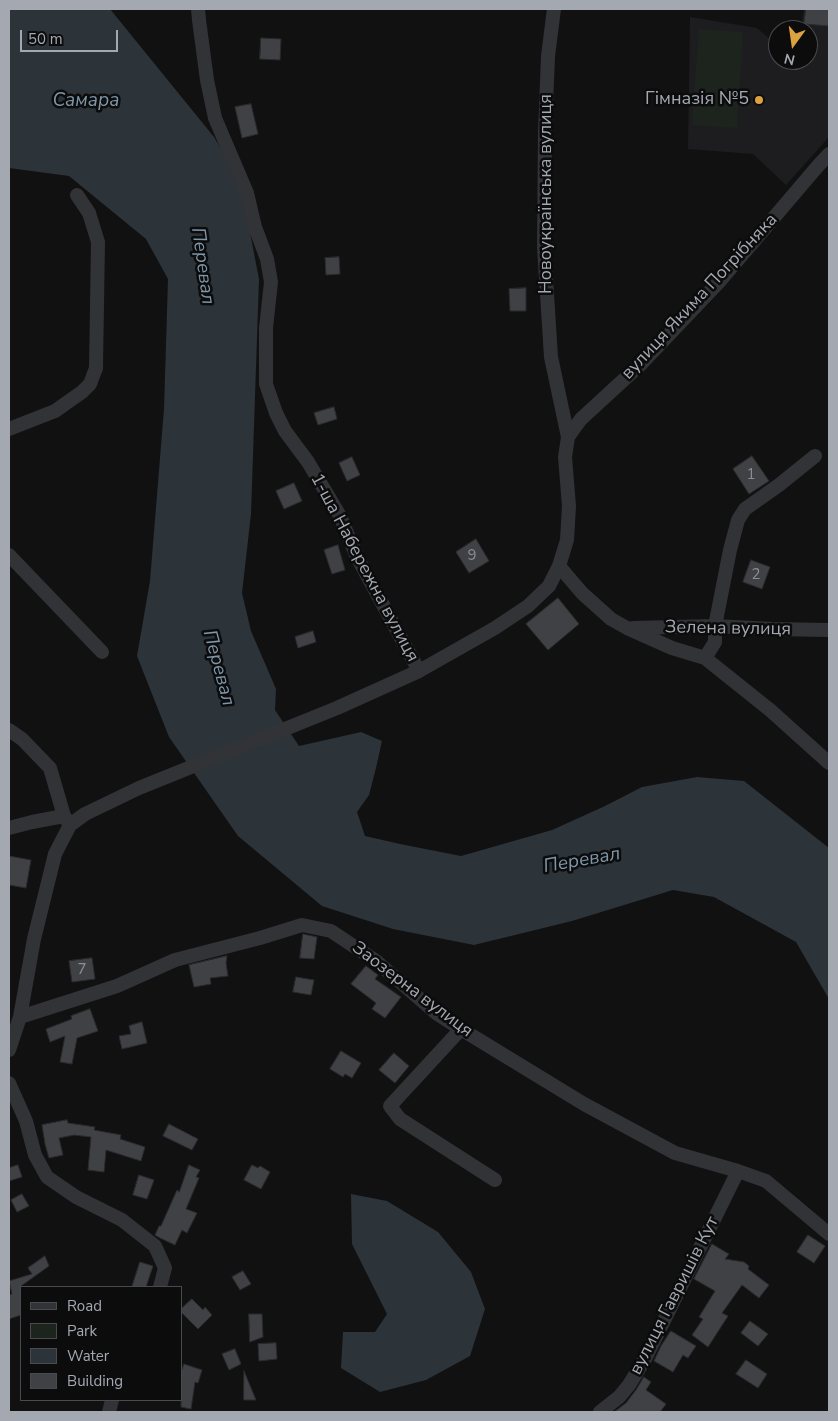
<!DOCTYPE html>
<html>
<head>
<meta charset="utf-8">
<style>
  body { margin:0 }
  #map { position:relative; width:838px; height:1421px; overflow:hidden; background:#111112; font-family:"Nunito Sans",sans-serif }
  canvas { display:block }
  .frame { position:absolute; inset:0; border:10px solid #a3a8b1; pointer-events:none }
  .legend { position:absolute; left:20px; top:1286px; width:162px; height:115px; box-sizing:border-box; background:#0c0c0d; border:1px solid #484a4f; margin:0; padding:6px 9px; list-style:none; font-size:15px; color:#a3a8b1 }
  .legend li { display:flex; align-items:center; gap:10px; height:25px }
  .legend b { width:25px; border:1px solid #484a4f }
  .north { position:absolute; left:768px; top:20px; width:50px; height:50px; box-sizing:border-box; background:#0c0c0d; border:1px solid #484a4f; border-radius:50%; rotate:194deg; font-size:14px; font-weight:700; line-height:20px; text-align:center; color:#a3a8b1 }
  .north::after { content:''; display:block; margin:auto; width:18px; height:22px; background:#dca23f; clip-path:polygon(50% 0,100% 100%,50% 72%,0 100%) }
  .scale { position:absolute; left:20px; top:30px; width:98px; height:22px; box-sizing:border-box; border:2px solid #a3a8b1; border-top:0; padding-left:6px; font-size:15px; line-height:18px; white-space:nowrap; color:#a3a8b1; -webkit-text-stroke:4px #0c0c0d; paint-order:stroke }
</style>
</head>
<body>
<div id="map">
<canvas width="838" height="1421"></canvas>
<div class="frame"></div>
<ul class="legend">
<li><b style="height:6px;background:#323336"></b>Road</li>
<li><b style="height:14px;background:#1d241e"></b>Park</li>
<li><b style="height:14px;background:#2c3339"></b>Water</li>
<li><b style="height:14px;background:#404145"></b>Building</li>
</ul>
<div class="north">N</div>
<div class="scale">50 m</div>
</div>
<script>
const context = document.querySelector('canvas').getContext('2d');
context.lineJoin = 'round';
function paint(path, color) { context.fillStyle = color; context.fill(path, 'evenodd'); }
function strokePath(path, color, width, dash) { context.strokeStyle = color; context.lineWidth = width; context.lineCap = dash ? 'butt' : 'round'; context.setLineDash(dash || []); context.stroke(path); }
function write(font, color, halo, rows, align = 'center') {
  context.font = font + ' "Nunito Sans",sans-serif'; context.lineWidth = 5; context.setLineDash([]); context.textBaseline = 'middle'; context.strokeStyle = halo; context.fillStyle = color; for (const [text, x, y, turn = 0] of rows) {
    context.save(); context.translate(x, y); context.rotate((+turn || 0) * Math.PI / 180); context.textAlign = isNaN(turn) ? turn : align; if (halo) context.strokeText(text, 0, 0); context.fillText(text, 0, 0); context.restore();
  }
}
const built = new Path2D(`
  M 804,9 L 829,9 L 829,137 L 786,185 L 753,154 L 688,149 L 690,17 L 757,28 L 771,40 L 778,43 L 778,50 L 776,56 L 778,57 L 778,60 L 785,60 L 791,63 L 792,60 L 808,60 L 808,30 L 801,30 Z`);
const green = new Path2D(`
  M 699,29 L 743,32 L 737,128 L 692,125 Z`);
const water = new Path2D(`
  M 9,9 L 110,9 L 214,137 L 240,181 L 259,279 L 251,514 L 242,593 L 251,631 L 276,689 L 275,710 L 299,746 L 361,732 L 382,741 L 376,768 L 369,795 L 357,812 L 365,836 L 400,844 L 461,856 L 552,830 L 605,806 L 642,787 L 697,777 L 744,781 L 829,848 L 829,999 L 796,942 L 714,897 L 673,890 L 572,921 L 474,945 L 393,929 L 322,906 L 238,836 L 169,737 L 137,656 L 150,581 L 164,409 L 168,279 L 146,239 L 69,176 L 9,168 Z
  M 351,1194 L 387,1201 L 438,1232 L 471,1272 L 485,1309 L 470,1356 L 426,1380 L 380,1392 L 341,1368 L 343,1332 L 375,1332 L 387,1314 L 352,1244 Z`);
const building = new Path2D(`
  M 806,9 L 829,9 L 829,26 L 804,24 Z
  M 261,38 L 281,39 L 280,60 L 260,59 Z
  M 251,104 L 258,134 L 242,138 L 235,107 Z
  M 339,257 L 340,274 L 326,275 L 325,258 Z
  M 526,288 L 526,311 L 510,311 L 509,289 Z
  M 334,407 L 337,419 L 318,425 L 314,413 Z
  M 752,456 L 769,481 L 749,494 L 733,469 Z
  M 352,457 L 360,475 L 347,481 L 339,463 Z
  M 294,483 L 302,501 L 284,509 L 276,491 Z
  M 476,539 L 489,561 L 469,573 L 456,552 Z
  M 338,545 L 345,570 L 332,574 L 324,550 Z
  M 751,560 L 770,567 L 762,589 L 743,582 Z
  M 558,598 L 579,624 L 548,650 L 526,624 Z
  M 313,631 L 316,642 L 298,648 L 295,637 Z
  M 9,856 L 31,860 L 26,888 L 9,885 Z
  M 303,934 L 317,937 L 314,959 L 300,958 Z
  M 227,956 L 226,963 L 228,976 L 210,978 L 211,984 L 194,987 L 189,965 Z
  M 92,958 L 95,979 L 72,982 L 69,961 Z
  M 366,966 L 378,975 L 375,979 L 401,997 L 385,1018 L 372,1009 L 376,1003 L 351,984 Z
  M 296,977 L 314,980 L 311,995 L 293,992 Z
  M 90,1009 L 98,1031 L 77,1038 L 72,1064 L 60,1062 L 65,1036 L 50,1042 L 46,1029 L 72,1019 L 71,1016 Z
  M 142,1022 L 147,1043 L 122,1049 L 119,1036 L 131,1034 L 129,1026 Z
  M 341,1051 L 361,1063 L 352,1078 L 345,1074 L 343,1077 L 330,1069 Z
  M 394,1053 L 409,1066 L 395,1083 L 379,1070 Z
  M 67,1120 L 68,1123 L 95,1127 L 94,1130 L 121,1135 L 120,1139 L 145,1147 L 141,1161 L 106,1150 L 104,1172 L 88,1170 L 91,1137 L 74,1135 L 59,1138 L 63,1155 L 49,1158 L 45,1144 L 42,1125 Z
  M 169,1124 L 198,1139 L 192,1150 L 163,1136 Z
  M 18,1165 L 22,1177 L 9,1181 L 9,1168 Z
  M 189,1165 L 200,1170 L 196,1177 L 199,1178 L 186,1209 L 197,1213 L 187,1233 L 182,1230 L 175,1245 L 160,1238 L 155,1235 L 159,1226 L 161,1226 L 177,1190 L 179,1192 Z
  M 252,1165 L 258,1168 L 260,1166 L 270,1172 L 261,1189 L 244,1180 Z
  M 139,1175 L 154,1180 L 147,1199 L 133,1195 Z
  M 22,1194 L 29,1206 L 17,1212 L 11,1200 Z
  M 808,1235 L 825,1246 L 814,1263 L 797,1252 Z
  M 712,1244 L 729,1254 L 725,1259 L 744,1262 L 749,1266 L 748,1269 L 769,1285 L 759,1298 L 742,1285 L 722,1313 L 728,1316 L 708,1347 L 692,1335 L 703,1319 L 699,1317 L 715,1291 L 694,1279 Z
  M 45,1256 L 49,1266 L 21,1286 L 21,1315 L 9,1319 L 9,1295 L 12,1294 L 9,1281 L 32,1274 L 28,1268 Z
  M 140,1262 L 153,1266 L 146,1287 L 132,1287 Z
  M 243,1271 L 251,1284 L 240,1290 L 232,1277 Z
  M 192,1299 L 203,1310 L 205,1307 L 212,1315 L 198,1329 L 181,1312 L 181,1309 Z
  M 249,1314 L 262,1314 L 263,1337 L 250,1342 Z
  M 750,1321 L 768,1334 L 758,1346 L 741,1333 Z
  M 671,1331 L 696,1346 L 688,1358 L 683,1355 L 673,1372 L 654,1361 L 661,1346 Z
  M 276,1343 L 277,1359 L 259,1361 L 258,1344 Z
  M 235,1349 L 241,1364 L 229,1370 L 222,1354 Z
  M 746,1360 L 767,1374 L 758,1388 L 736,1374 Z
  M 184,1364 L 202,1370 L 198,1383 L 195,1382 L 191,1409 L 181,1407 L 181,1373 Z
  M 244,1371 L 256,1400 L 244,1400 Z
  M 644,1377 L 651,1382 L 646,1390 L 666,1404 L 660,1412 L 614,1412 L 626,1403 L 636,1390 Z`);
const minor = new Path2D(`
  M 198,9 L 199,20 L 207,80 L 215,118 L 247,193 L 255,227 L 267,259 L 271,282 L 266,328 L 266,384 L 276,413 L 285,431 L 308,462 L 340,516 L 357,557 L 419,671
  M 9,429 L 55,411 L 82,392 L 90,384 L 96,368 L 98,242 L 89,213 L 77,195
  M 568,437 L 581,419 L 642,363 L 719,282 L 817,167 L 829,154
  M 9,555 L 102,652
  M 559,566 L 582,593 L 611,619 L 627,628 L 672,648 L 705,658 L 770,710 L 829,763
  M 633,628 L 715,626 L 772,629 L 829,630
  M 705,658 L 715,642 L 715,626 L 730,550 L 738,520 L 745,509 L 779,485 L 815,456
  M 9,730 L 22,739 L 50,768 L 64,816 L 70,825
  M 9,828 L 32,822 L 64,816
  M 20,1017 L 117,986 L 175,960 L 260,938 L 302,925 L 331,931 L 376,961 L 436,1013 L 461,1029 L 584,1104 L 675,1153 L 738,1171 L 766,1181 L 829,1234
  M 461,1029 L 390,1106 L 400,1119 L 495,1180
  M 9,1050 L 20,1017 L 34,939 L 55,854 L 70,825 L 85,814 L 139,788 L 337,708 L 419,671 L 495,628 L 528,606 L 549,586 L 559,566 L 567,540 L 569,506 L 565,457 L 568,437 L 551,357 L 544,247 L 545,132 L 548,56 L 554,9
  M 9,1083 L 26,1121 L 35,1155 L 47,1177 L 76,1197 L 122,1220 L 155,1246 L 165,1268 L 160,1287
  M 109,1412 L 112,1400
  M 600,1412 L 619,1397 L 629,1385 L 646,1357 L 738,1171`);
const markers = [
  [759,100,5,"#dca23f"]
];
const numberNames = [
  ["1",751,475],
  ["9",472,556],
  ["2",756,575],
  ["7",82,970]
];
const poiNames = [
  ["Гімназія №5",749,100]
];
const streetNames = [
  ["Новоукраїнська вулиця",547,194,-90],
  ["вулиця Якима Погрібняка",700,297,-47],
  ["1-ша Набережна вулиця",364,568,62],
  ["Зелена вулиця",728,629,1],
  ["Заозерна вулиця",412,990,37],
  ["вулиця Гавришів Кут",675,1296,-63]
];
const waterNames = [
  ["Самара",86,101],
  ["Перевал",202,266,82],
  ["Перевал",218,668,75],
  ["Перевал",582,861,-10]
];
paint(built, '#1d1d1f');
paint(green, '#1d241e');
paint(water, '#2c3339');
paint(building, '#404145');
strokePath(building, '#2b2b2e', 1);
strokePath(minor, '#323336', 14);
for (const [x, y, r, color] of markers) { const dot = new Path2D(); dot.arc(x, y, r, 0, 2 * Math.PI); context.fillStyle = color; context.fill(dot); strokePath(dot, '#0c0c0d', 2); }
write('15px', '#8a8e96', null, numberNames);
write('18px', '#a3a8b1', '#0c0c0d', poiNames, 'right');
write('18px', '#a3a8b1', '#0c0c0d', streetNames);
write('italic 19px', '#7e96a9', '#0c0c0d', waterNames);
</script>
</body>
</html>
